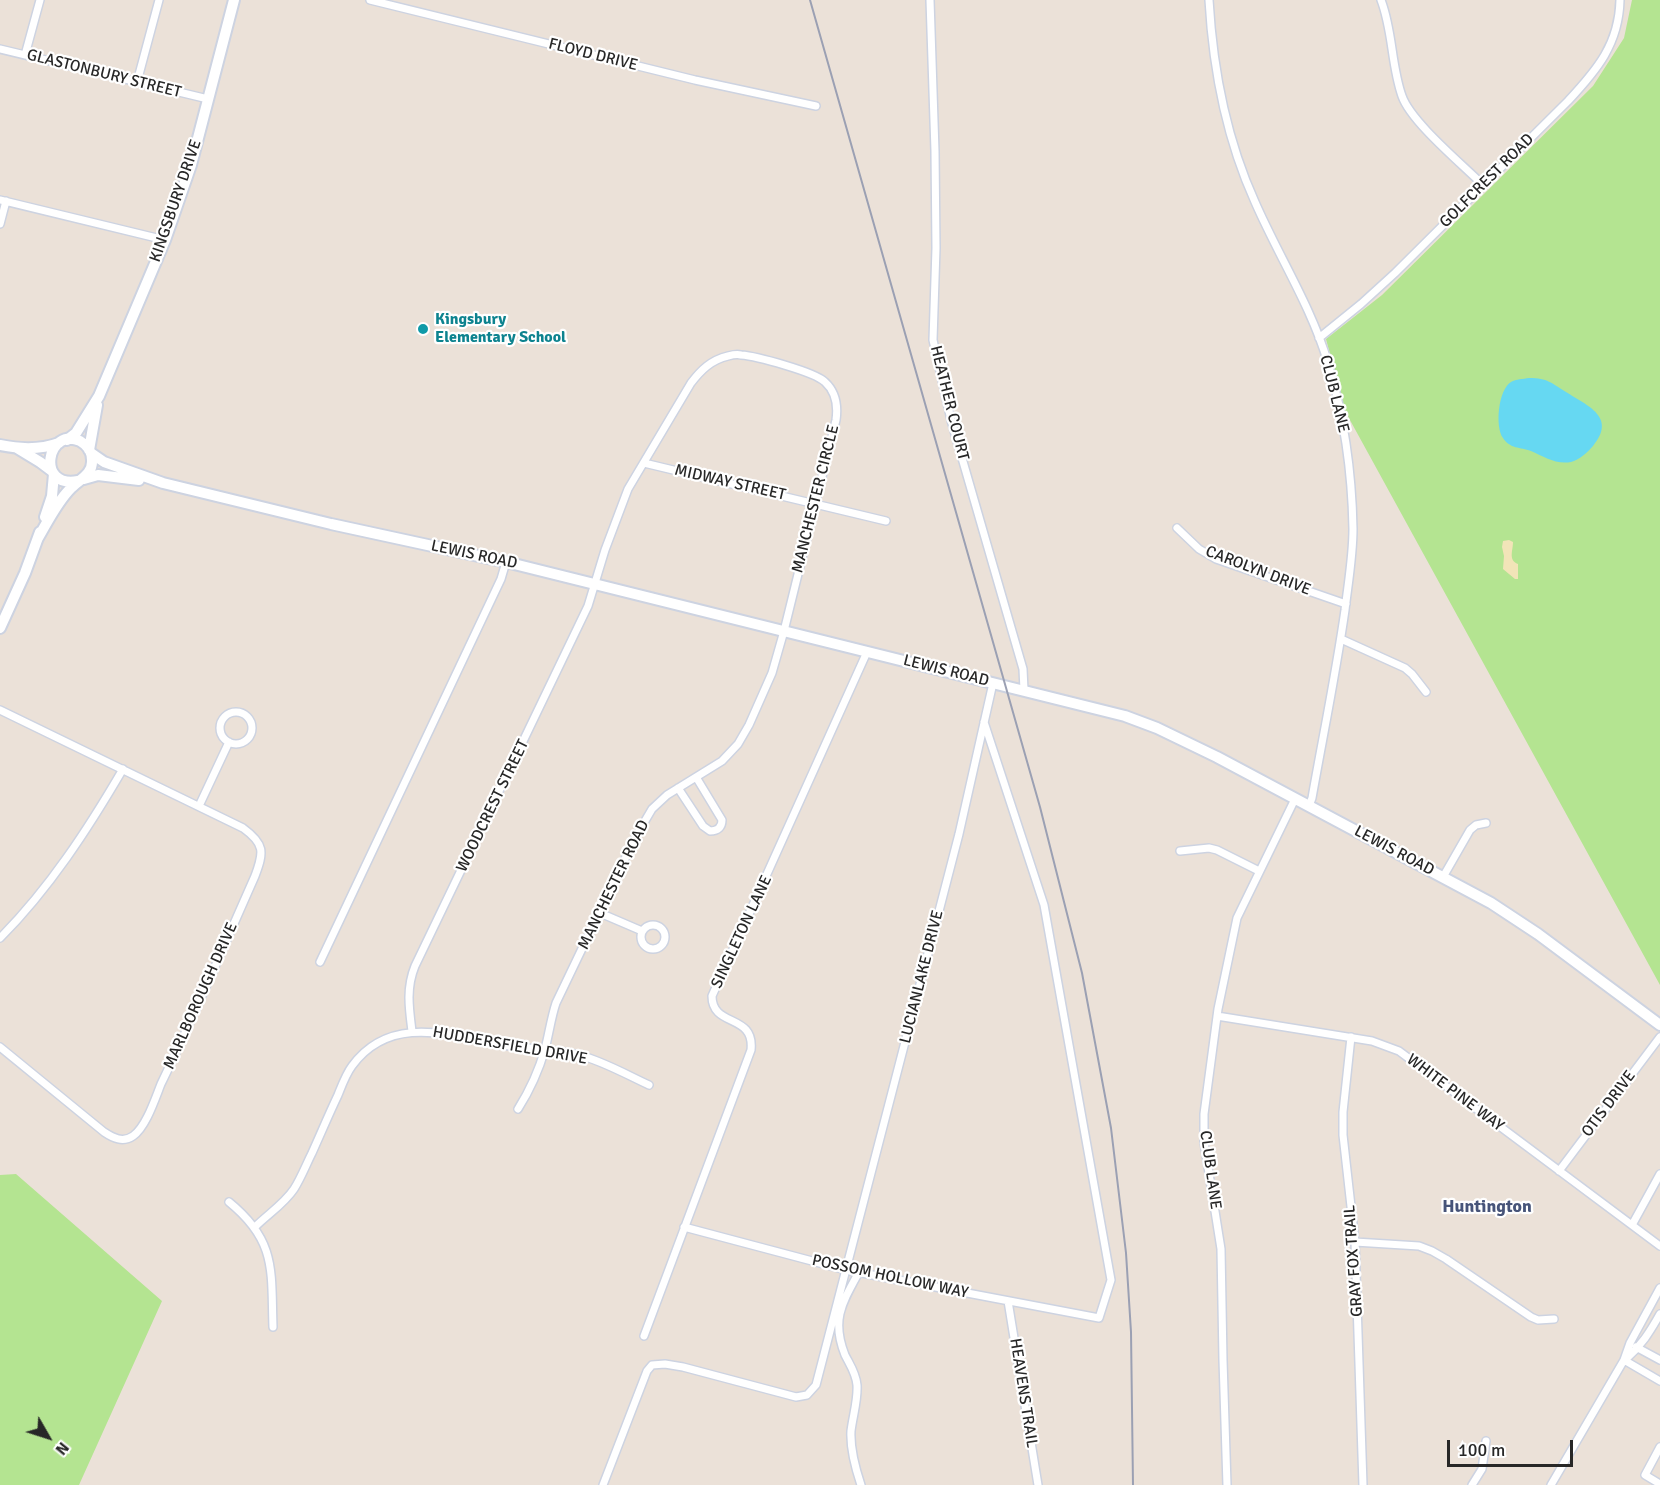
<!DOCTYPE html>
<html>
<head>
<meta charset="utf-8">
<style>
  body { margin:0 }
  #map { position:relative; width:1660px; height:1485px; overflow:hidden; background:#ebe1d8; font-family:Signika,sans-serif }
  canvas { display:block }
  .north { position:absolute; left:18px; top:1407px; width:60px; height:60px; -webkit-text-stroke:4px #fff; paint-order:stroke; rotate:129deg; font-size:16px; font-weight:700; line-height:24px; text-align:center; color:#272727 }
  .north::after { content:''; display:block; margin:auto; width:21px; height:27px; background:#272727; clip-path:polygon(50% 0,100% 100%,50% 72%,0 100%) }
  .scale { position:absolute; left:1447px; top:1440px; width:126px; height:27px; box-sizing:border-box; border:3px solid #272727; border-top:0; padding-left:8px; font-size:18px; line-height:21px; white-space:nowrap; color:#272727; -webkit-text-stroke:4px #fff; paint-order:stroke }
</style>
</head>
<body>
<div id="map">
<canvas width="1660" height="1485"></canvas>
<div class="north">N</div>
<div class="scale">100 m</div>
</div>
<script>
const context = document.querySelector('canvas').getContext('2d');
context.lineJoin = 'round';
function paint(path, color) { context.fillStyle = color; context.fill(path, 'evenodd'); }
function strokePath(path, color, width, dash) { context.strokeStyle = color; context.lineWidth = width; context.lineCap = dash ? 'butt' : 'round'; context.setLineDash(dash || []); context.stroke(path); }
function write(font, color, halo, rows, align = 'center') {
  context.font = font + ' Signika,sans-serif'; context.lineWidth = 4.5; context.setLineDash([]); context.textBaseline = 'middle'; context.strokeStyle = halo; context.fillStyle = color; for (const [text, x, y, turn = 0] of rows) {
    context.save(); context.translate(x, y); context.rotate((+turn || 0) * Math.PI / 180); context.textAlign = isNaN(turn) ? turn : align; if (halo) context.strokeText(text, 0, 0); context.fillText(text, 0, 0); context.restore();
  }
}
const green = new Path2D(`
  M 1632,0 L 1660,0 L 1660,985 L 1345,411 L 1326,339 L 1382,295 L 1593,86 L 1624,38 Z
  M 16,1174 L 162,1301 L 79,1485 L 0,1485 L 0,1175 Z`);
const sand = new Path2D(`
  M 1509,540 L 1513,542 C 1513,551 1508,560 1518,564 L 1518,579 L 1515,579 L 1503,569 L 1504,556 L 1502,547 L 1503,541 Z`);
const water = new Path2D(`
  M 1529,378 C 1548,378 1551,383 1566,392 C 1588,406 1617,417 1593,446 C 1588,452 1579,460 1571,462 C 1556,465 1543,456 1531,451 C 1520,447 1510,449 1503,438 C 1495,427 1498,390 1511,382 C 1516,379 1523,379 1529,378 Z`);
const street = new Path2D(`
  M 370,0 L 695,80 L 816,106
  M 930,0 L 935,151 L 936,248 L 933,340 L 951,420 L 1023,669 L 1024,690
  M 1209,0 C 1213,70 1226,138 1255,202 C 1279,257 1311,306 1328,363 C 1344,416 1352,474 1353,529 C 1353,556 1348,584 1345,610 C 1336,673 1323,736 1312,798 L 1309,806
  M 1381,0 C 1393,31 1391,65 1402,96 C 1411,122 1462,164 1483,185
  M 0,49 L 208,99
  M 25,55 L 40,0
  M 137,82 L 159,0
  M 0,200 L 165,240
  M 0,224 L 6,201
  M 1319,338 L 1361,304 L 1395,273 L 1568,101 C 1597,70 1619,44 1620,0
  M 644,463 L 886,521
  M 1177,528 L 1199,549 L 1216,559 L 1346,604
  M 1341,639 L 1405,668 L 1412,674 L 1426,692
  M 0,710 L 243,828 C 265,844 264,852 255,876 C 224,946 194,1016 161,1084 C 155,1099 146,1127 133,1136 C 123,1143 113,1138 104,1132 L 0,1047
  M220 728a16 16 0 1 1 32 0a16 16 0 1 1-32 0Z
  M 678,788 L 703,826 L 710,831 C 718,831 722,827 722,820 L 696,777
  M 199,806 L 229,742
  M 1180,851 L 1209,848 L 1217,850 L 1259,871
  M 1443,877 L 1470,830 L 1476,825 L 1486,823
  M 600,913 L 642,931
  M641 937a12 12 0 1 1 24 0a12 12 0 1 1-24 0Z
  M 0,938 C 49,889 88,829 123,769
  M 320,962 L 501,579 L 506,562
  M 1217,1016 L 1372,1041 L 1399,1051 L 1660,1246
  M 412,1031 C 409,1008 406,988 415,966 L 588,606 L 605,550 L 628,489 L 691,383 C 701,370 711,360 728,356 C 732,355 737,354 741,355 C 756,356 815,372 825,382 C 836,392 838,406 836,420 L 784,631 L 772,673 L 749,725 L 738,744 L 722,761 L 667,795 L 652,809 L 635,838 L 556,1003 C 551,1018 549,1034 545,1049 C 539,1070 530,1090 518,1109
  M 1351,1037 L 1343,1112 L 1343,1135 L 1355,1242 L 1363,1485
  M 1559,1171 L 1660,1037
  M 229,1202 C 277,1241 271,1271 273,1327
  M 1632,1225 L 1660,1174
  M 255,1227 C 268,1214 284,1204 294,1189 C 301,1178 306,1165 312,1153 C 321,1133 329,1114 338,1095 C 342,1085 346,1074 352,1066 C 390,1014 449,1035 502,1045 C 528,1049 553,1049 579,1055 C 603,1061 627,1075 649,1085
  M 684,1227 L 846,1270 L 1099,1318 L 1111,1280 L 1044,905 L 984,722
  M 1355,1242 L 1419,1246 L 1432,1251 L 1446,1259 L 1531,1317 L 1538,1320 L 1554,1319
  M 859,1272 C 842,1303 831,1320 845,1355 C 850,1365 856,1373 857,1385 C 858,1400 853,1415 851,1431 C 850,1449 855,1467 861,1485
  M 1008,1301 L 1038,1485
  M 644,1336 L 751,1050 C 755,1013 712,1028 712,996 L 867,652
  M 1636,1347 L 1660,1360
  M 1626,1359 C 1641,1346 1650,1332 1660,1314
  M 1624,1360 L 1660,1381
  M 1660,1447 L 1645,1475 L 1660,1484
  M 603,1485 L 647,1371 L 652,1365 L 665,1364 L 683,1367 L 796,1397 L 807,1395 L 816,1385 L 959,834 L 993,683
  M 1227,1485 L 1223,1360 L 1221,1249 L 1204,1142 L 1204,1114 L 1218,1009 L 1237,918 L 1295,799
  M 1472,1485 L 1482,1469 L 1486,1441
  M 1551,1485 L 1624,1360 L 1630,1343 L 1660,1288`);
const secondary = new Path2D(`
  M 67,440 L 76,433 L 99,396 L 165,240 L 191,165 L 234,0
  M 0,445 C 19,449 40,450 59,443
  M 17,448 L 40,462 L 52,471
  M 89,450 L 97,405
  M 91,453 L 104,462 L 163,483 L 331,524 L 506,562 L 1125,716 L 1157,728 L 1217,757 L 1491,903 L 1538,934 L 1660,1025
  M 84,479 L 98,475 L 139,480
  M 45,517 L 52,496 L 54,474
  M 38,538 C 48,521 57,502 71,488 C 80,479 93,474 92,460 C 92,452 87,445 80,441 C 47,426 35,489 78,481
  M 0,628 L 25,573 L 40,532`);
const rail = new Path2D(`
  M 810,0 L 1040,807 L 1082,973 L 1111,1128 L 1126,1253 L 1131,1332 L 1133,1485`);
const markers = [
  [423,329,6,"#0f9aa8"]
];
const streetNames = [
  ["FLOYD DRIVE",593,55,14],
  ["GLASTONBURY STREET",104,74,14],
  ["GOLFCREST ROAD",1487,181,-45],
  ["KINGSBURY DRIVE",176,201,-71],
  ["CLUB LANE",1334,394,76],
  ["HEATHER COURT",949,403,76],
  ["MIDWAY STREET",730,483,13],
  ["MANCHESTER CIRCLE",816,499,-76],
  ["LEWIS ROAD",474,555,12],
  ["CAROLYN DRIVE",1258,571,21],
  ["LEWIS ROAD",946,671,14],
  ["WOODCREST STREET",493,806,-64],
  ["LEWIS ROAD",1394,851,28],
  ["MANCHESTER ROAD",614,885,-64],
  ["SINGLETON LANE",742,932,-65],
  ["LUCIANLAKE DRIVE",922,977,-76],
  ["MARLBOROUGH DRIVE",201,996,-66],
  ["HUDDERSFIELD DRIVE",510,1046,10],
  ["WHITE PINE WAY",1455,1093,37],
  ["OTIS DRIVE",1609,1104,-53],
  ["CLUB LANE",1210,1170,82],
  ["GRAY FOX TRAIL",1354,1261,-94],
  ["POSSOM HOLLOW WAY",890,1277,12],
  ["HEAVENS TRAIL",1023,1393,81]
];
const cultureNames = [
  ["Kingsbury",435,320],
  ["Elementary School",435,338]
];
const neighbourhoodNames = [
  ["Huntington",1487,1207]
];
paint(green, '#b4e491');
paint(sand, '#f2e4b8');
paint(water, '#66d8f2');
strokePath(street, '#cdd3e1', 10);
strokePath(secondary, '#cdd3e1', 14);
strokePath(street, '#fff', 7);
strokePath(secondary, '#fff', 10);
strokePath(rail, '#9ba0b3', 2);
for (const [x, y, r, color] of markers) { const dot = new Path2D(); dot.arc(x, y, r, 0, 2 * Math.PI); context.fillStyle = color; context.fill(dot); strokePath(dot, '#fff', 2); }
write('16px', '#272727', '#fff', streetNames);
write('bold 16px', '#0d838f', '#fff', cultureNames, 'left');
write('bold 18px', '#475479', '#fff', neighbourhoodNames);
</script>
</body>
</html>
